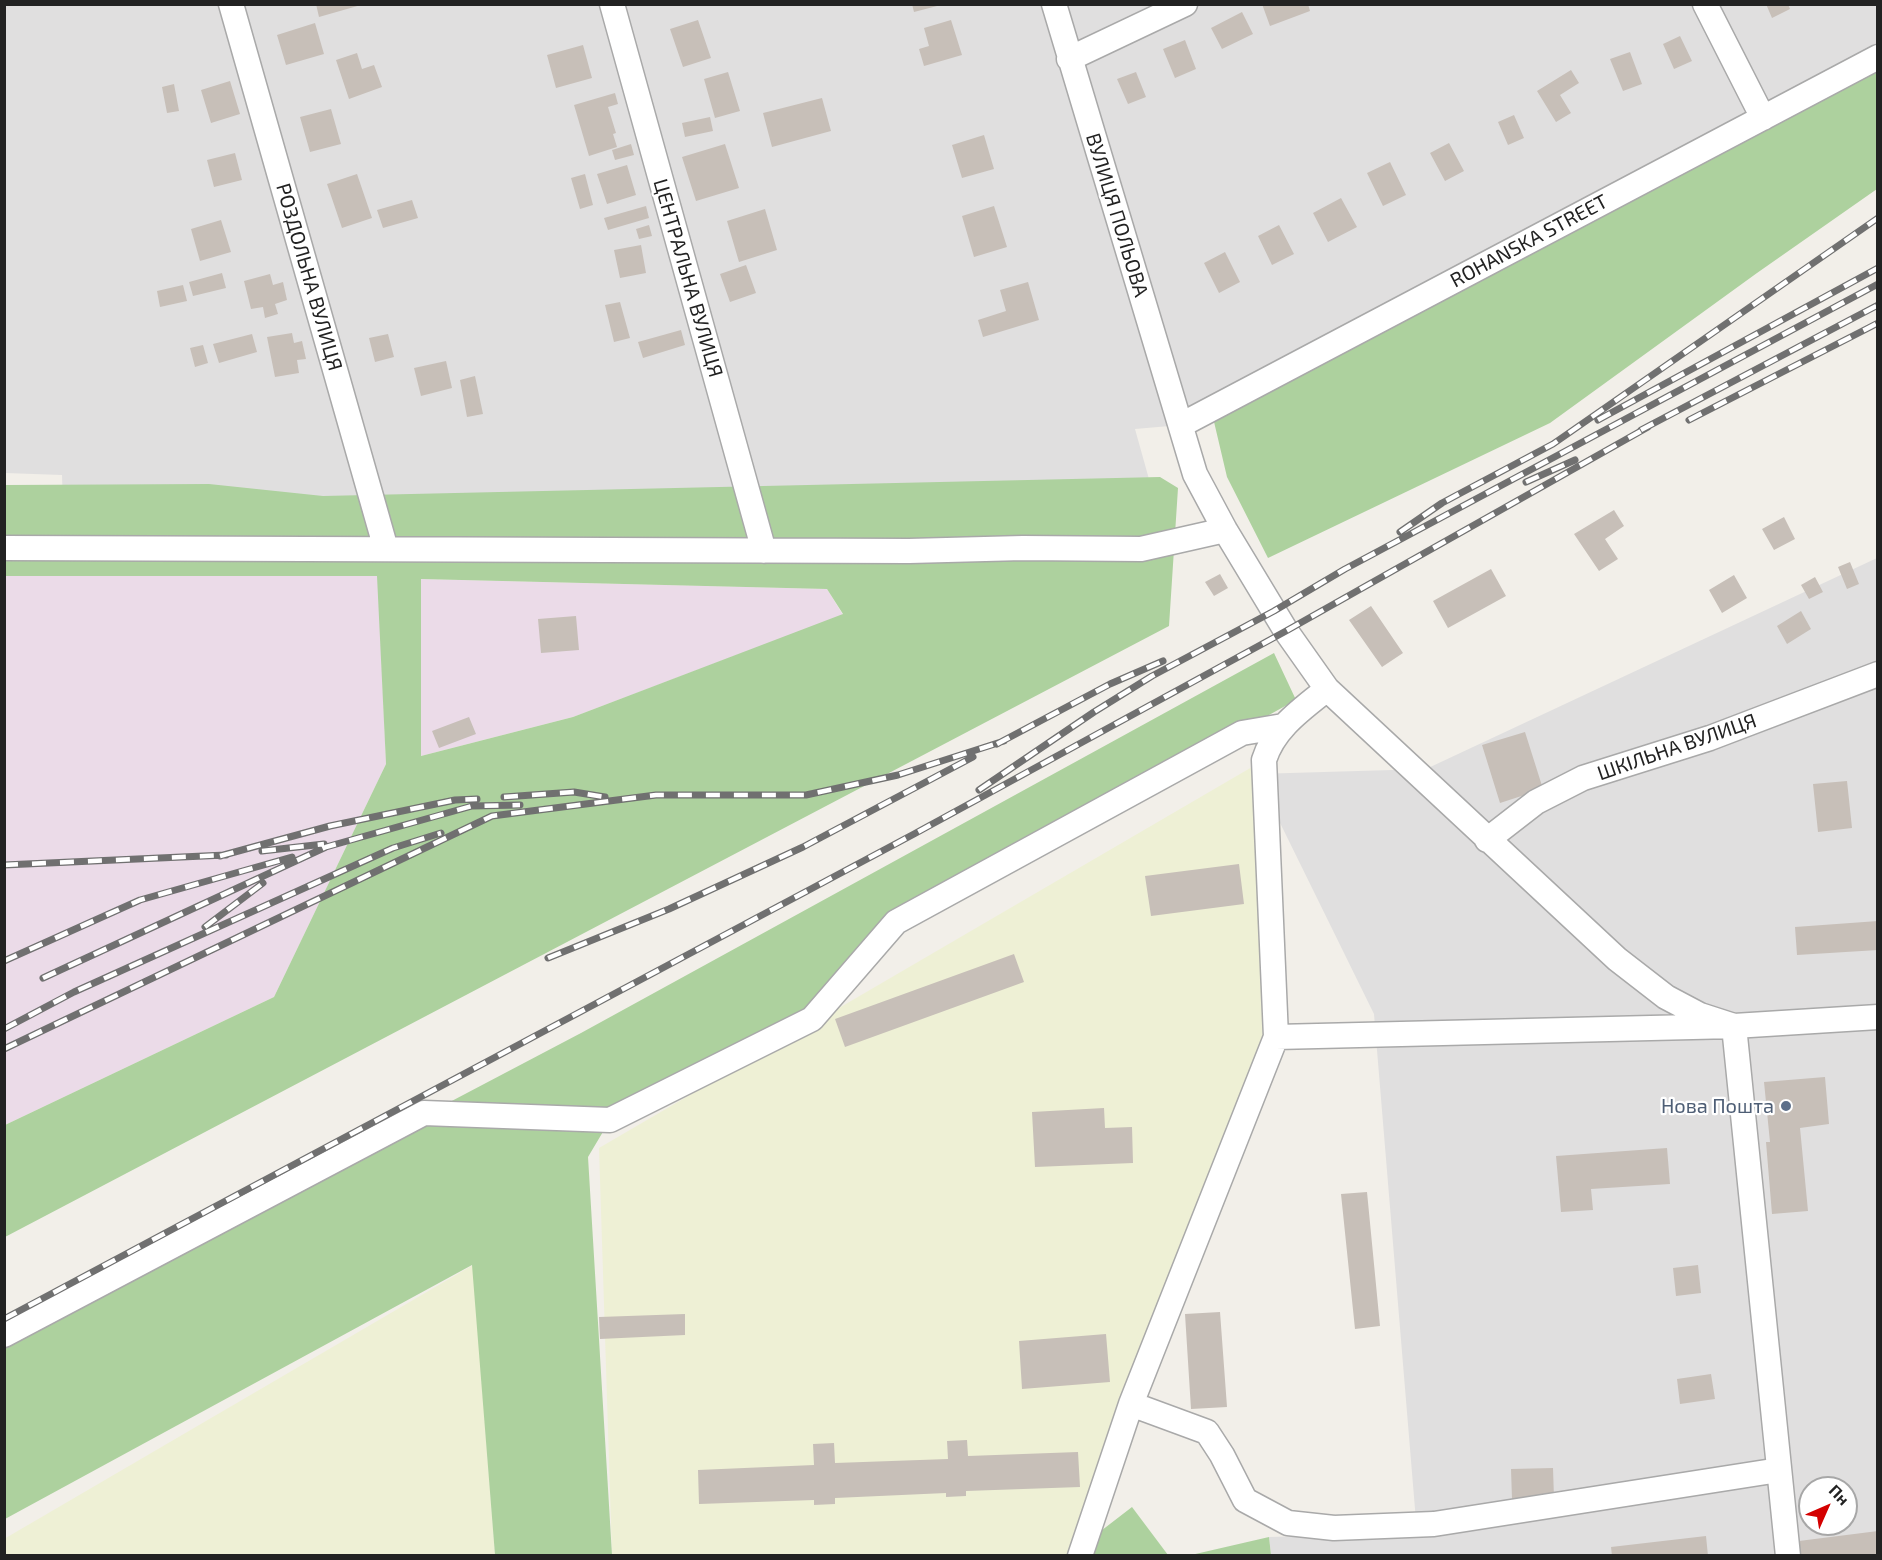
<!DOCTYPE html>
<html>
<head>
<meta charset="utf-8">
<style>
  body { margin:0 }
  #map { position:relative; width:1882px; height:1560px; overflow:hidden; background:#f2efe9; font-family:"Exo 2",sans-serif }
  canvas { display:block }
  .frame { position:absolute; inset:0; border:6px solid #222; pointer-events:none }
  .north { position:absolute; left:1798px; top:1476px; width:60px; height:60px; box-sizing:border-box; background:#fff; border:2px solid #a7a7a7; border-radius:50%; rotate:45deg; font-size:16px; font-weight:700; line-height:24px; text-align:center; color:#222 }
  .north::after { content:''; display:block; margin:auto; width:21px; height:27px; background:#d40000; clip-path:polygon(50% 0,100% 100%,50% 72%,0 100%) }
</style>
</head>
<body>
<div id="map">
<canvas width="1882" height="1560"></canvas>
<div class="frame"></div>
<div class="north">Пн</div>
</div>
<script>
const context = document.querySelector('canvas').getContext('2d');
context.lineJoin = 'round';
function paint(path, color) { context.fillStyle = color; context.fill(path, 'evenodd'); }
function strokePath(path, color, width, dash) { context.strokeStyle = color; context.lineWidth = width; context.lineCap = dash ? 'butt' : 'round'; context.setLineDash(dash || []); context.stroke(path); }
function write(font, color, halo, rows, align = 'center') {
  context.font = font + ' "Exo 2",sans-serif'; context.lineWidth = 4.5; context.setLineDash([]); context.textBaseline = 'middle'; context.strokeStyle = halo; context.fillStyle = color; for (const [text, x, y, turn = 0] of rows) {
    context.save(); context.translate(x, y); context.rotate((+turn || 0) * Math.PI / 180); context.textAlign = isNaN(turn) ? turn : align; if (halo) context.strokeText(text, 0, 0); context.fillText(text, 0, 0); context.restore();
  }
}
const residential = new Path2D(`
  M 5,5 L 1877,5 L 1877,57 L 1181,425 L 1135,429 L 1159,515 L 63,506 L 62,475 L 5,473 Z
  M 1877,558 L 1877,1555 L 1271,1555 L 1269,1537 L 1417,1533 L 1374,1014 L 1256,774 L 1426,769 ZM 1810,1488 L 1846,1488 L 1846,1524 L 1810,1524 Z`);
const industrial = new Path2D(`
  M 5,576 L 378,576 L 386,764 L 274,997 L 5,1125 Z
  M 420,579 L 827,589 L 843,615 L 573,717 L 421,756 Z`);
const farmland = new Path2D(`
  M 1264,760 L 1276,1037 L 1080,1555 L 612,1555 L 599,1148 Z
  M 473,1265 L 495,1555 L 5,1556 L 4,1539 Z`);
const forest = new Path2D(`
  M 1877,57 L 1877,189 L 1757,273 L 1550,423 L 1268,558 L 1227,477 L 1211,409 Z
  M 1160,477 L 1178,488 L 1169,626 L 5,1237 L 5,1125 L 274,997 L 386,764 L 377,576 L 5,576 L 5,485 L 209,484 L 323,496 ZM 421,579 L 827,589 L 843,614 L 573,717 L 421,756 Z
  M 1274,653 L 1296,700 L 896,922 L 812,1019 L 610,1120 L 588,1157 L 612,1555 L 495,1555 L 472,1265 L 5,1519 L 5,1336 L 581,1033 Z
  M 1132,1507 L 1168,1555 L 1080,1556 L 1084,1544 Z
  M 1269,1537 L 1271,1555 L 1191,1555 Z`);
const building = new Path2D(`
  M 316,4 L 361,4 L 361,5 L 319,17 Z
  M 912,4 L 941,4 L 941,5 L 914,12 Z
  M 1262,4 L 1308,4 L 1310,11 L 1270,26 Z
  M 1766,4 L 1788,4 L 1790,9 L 1772,18 Z
  M 1242,12 L 1253,34 L 1222,49 L 1211,28 Z
  M 698,20 L 711,58 L 683,67 L 670,29 Z
  M 951,20 L 962,55 L 924,66 L 919,49 L 929,46 L 924,28 Z
  M 315,23 L 324,54 L 286,65 L 277,35 Z
  M 1680,36 L 1692,61 L 1674,69 L 1663,44 Z
  M 1185,40 L 1196,69 L 1175,78 L 1163,49 Z
  M 583,45 L 592,78 L 556,88 L 547,55 Z
  M 1630,52 L 1642,84 L 1623,91 L 1610,59 Z
  M 357,53 L 362,69 L 374,65 L 382,87 L 349,99 L 336,60 Z
  M 1571,70 L 1579,83 L 1560,95 L 1571,113 L 1556,122 L 1537,91 Z
  M 728,72 L 740,111 L 715,118 L 704,79 Z
  M 1136,72 L 1146,97 L 1128,104 L 1117,79 Z
  M 230,81 L 240,114 L 211,123 L 201,90 Z
  M 174,84 L 179,111 L 167,113 L 162,87 Z
  M 615,93 L 618,104 L 608,107 L 616,133 L 613,134 L 617,147 L 589,156 L 574,105 Z
  M 822,98 L 831,131 L 772,147 L 763,113 Z
  M 331,109 L 341,144 L 310,152 L 300,117 Z
  M 1514,115 L 1524,138 L 1508,145 L 1498,122 Z
  M 710,117 L 713,131 L 685,137 L 682,123 Z
  M 984,135 L 994,169 L 962,178 L 952,145 Z
  M 1449,143 L 1464,171 L 1445,181 L 1430,153 Z
  M 631,144 L 634,155 L 615,160 L 612,150 Z
  M 725,144 L 739,188 L 696,201 L 682,157 Z
  M 235,153 L 242,180 L 214,187 L 207,160 Z
  M 1390,162 L 1406,195 L 1383,206 L 1367,173 Z
  M 627,165 L 636,195 L 607,204 L 597,174 Z
  M 357,174 L 372,218 L 342,228 L 327,184 Z
  M 585,174 L 593,205 L 580,209 L 571,178 Z
  M 1341,198 L 1357,227 L 1328,242 L 1313,213 Z
  M 412,200 L 418,218 L 383,228 L 377,210 Z
  M 646,206 L 649,218 L 608,230 L 604,218 Z
  M 994,206 L 1007,247 L 974,257 L 962,216 Z
  M 765,209 L 777,250 L 739,262 L 727,221 Z
  M 221,220 L 231,252 L 200,261 L 191,229 Z
  M 649,225 L 652,236 L 639,239 L 636,229 Z
  M 1279,225 L 1294,254 L 1272,265 L 1258,236 Z
  M 641,245 L 646,273 L 620,278 L 614,250 Z
  M 1225,252 L 1240,282 L 1219,293 L 1204,263 Z
  M 746,265 L 756,293 L 730,302 L 720,274 Z
  M 222,273 L 226,288 L 193,296 L 189,282 Z
  M 270,274 L 273,285 L 283,282 L 287,300 L 275,304 L 278,314 L 265,318 L 263,307 L 251,309 L 244,281 Z
  M 1028,282 L 1039,320 L 983,337 L 978,320 L 1006,311 L 1000,290 Z
  M 183,285 L 187,301 L 160,307 L 157,291 Z
  M 620,302 L 630,338 L 614,342 L 605,305 Z
  M 681,330 L 685,345 L 643,358 L 638,342 Z
  M 292,333 L 294,343 L 302,341 L 306,359 L 297,360 L 299,373 L 275,377 L 267,337 Z
  M 252,334 L 257,352 L 219,363 L 213,344 Z
  M 388,334 L 394,357 L 375,362 L 369,338 Z
  M 203,345 L 208,363 L 195,367 L 190,348 Z
  M 446,361 L 452,388 L 421,396 L 414,368 Z
  M 475,376 L 483,414 L 467,417 L 460,380 Z
  M 1614,510 L 1624,526 L 1605,539 L 1618,559 L 1599,571 L 1574,534 Z
  M 1784,517 L 1795,539 L 1774,550 L 1762,529 Z
  M 1850,562 L 1859,584 L 1847,589 L 1838,567 Z
  M 1491,569 L 1506,596 L 1448,628 L 1433,601 Z
  M 1220,574 L 1228,588 L 1214,596 L 1205,582 Z
  M 1734,575 L 1747,598 L 1722,613 L 1709,590 Z
  M 1815,577 L 1823,592 L 1809,599 L 1801,585 Z
  M 1371,606 L 1403,653 L 1382,667 L 1349,620 Z
  M 1801,611 L 1811,629 L 1787,644 L 1777,626 Z
  M 576,616 L 579,650 L 541,653 L 538,619 Z
  M 469,717 L 476,734 L 439,748 L 432,731 Z
  M 1525,732 L 1543,789 L 1500,803 L 1482,745 Z
  M 1847,781 L 1852,828 L 1818,832 L 1813,784 Z
  M 1239,864 L 1244,904 L 1151,916 L 1145,876 Z
  M 1878,921 L 1878,950 L 1797,955 L 1795,927 Z
  M 1014,954 L 1024,982 L 845,1047 L 835,1019 Z
  M 1825,1077 L 1829,1124 L 1800,1128 L 1808,1211 L 1772,1214 L 1766,1142 L 1770,1142 L 1764,1082 Z
  M 1104,1108 L 1105,1128 L 1132,1127 L 1133,1163 L 1035,1167 L 1032,1112 Z
  M 1667,1148 L 1670,1184 L 1591,1189 L 1593,1210 L 1561,1212 L 1556,1156 Z
  M 1367,1192 L 1380,1326 L 1355,1329 L 1341,1194 Z
  M 1698,1265 L 1701,1293 L 1676,1296 L 1673,1268 Z
  M 1220,1312 L 1227,1407 L 1191,1409 L 1185,1314 Z
  M 685,1314 L 685,1335 L 600,1339 L 599,1317 Z
  M 1106,1334 L 1110,1382 L 1022,1389 L 1019,1341 Z
  M 1711,1374 L 1715,1399 L 1680,1404 L 1677,1379 Z
  M 967,1440 L 968,1456 L 1078,1452 L 1080,1487 L 966,1491 L 966,1496 L 946,1497 L 946,1493 L 835,1498 L 835,1504 L 814,1505 L 814,1500 L 699,1504 L 698,1470 L 814,1465 L 813,1444 L 834,1443 L 835,1463 L 948,1459 L 947,1441 Z
  M 1553,1468 L 1554,1498 L 1512,1499 L 1511,1469 Z
  M 1878,1531 L 1878,1556 L 1793,1556 L 1791,1542 Z
  M 1706,1536 L 1708,1556 L 1612,1556 L 1611,1547 Z`);
const minor = new Path2D(`
  M 231,4 L 386,549
  M 612,4 L 764,551
  M 1054,4 L 1195,474 L 1225,530 L 1286,631 L 1327,689 L 1617,959 L 1666,997 L 1700,1015 L 1734,1026
  M 1705,4 L 1763,118
  M 1069,59 L 1185,4
  M 1181,425 L 1878,57
  M 4,548 L 909,551 L 1023,548 L 1141,549 L 1225,530
  M 1487,840 L 1536,802 L 1583,778 L 1710,738 L 1878,674
  M 1734,1026 L 1788,1556
  M 1276,1037 L 1264,760 C 1274,728 1302,709 1327,689
  M 4,1335 L 424,1113 L 610,1120 L 812,1019 L 896,922 L 1242,733 L 1283,726
  M 1131,1404 L 1207,1432 L 1222,1455 L 1245,1500 L 1288,1523 L 1334,1528 L 1434,1524 L 1779,1470
  M 1080,1556 L 1131,1404 L 1276,1037 L 1734,1026 L 1878,1017`);
const rail = new Path2D(`
  M 1598,420 L 1878,268
  M 1689,420 L 1878,323
  M 1641,430 L 1878,305
  M 1526,482 L 1575,460
  M 1400,532 L 1442,503 L 1553,444 L 1878,218
  M 997,744 L 1110,684 L 1163,661
  M 979,790 L 1094,712 L 1152,676 L 1274,611 L 1345,569 L 1878,284
  M 504,797 L 574,792 L 605,797
  M 262,851 L 324,844
  M 220,856 L 330,826 L 455,800 L 477,799
  M 4,865 L 226,855
  M 205,927 L 263,883
  M 548,958 L 669,909 L 803,847 L 973,757
  M 4,961 L 140,900 L 292,857
  M 43,978 L 326,847 L 472,806 L 520,805
  M 4,1029 L 74,992 L 393,848 L 441,833
  M 4,1049 L 492,816 L 656,795 L 806,795 L 898,775 L 1004,741
  M 4,1319 L 914,834 L 1286,631 L 1648,427`);
const markers = [
  [1786,1106,6,"#5c6f8a"]
];
const streetNames = [
  ["ВУЛИЦЯ ПОЛЬОВА",1117,215,73],
  ["ROHANSKA STREET",1529,241,-28],
  ["РОЗДОЛЬНА ВУЛИЦЯ",309,277,74],
  ["ЦЕНТРАЛЬНА ВУЛИЦЯ",688,278,74],
  ["ШКІЛЬНА ВУЛИЦЯ",1677,747,-19]
];
const serviceNames = [
  ["Нова Пошта",1774,1106]
];
paint(residential, '#e0dfdf');
paint(industrial, '#ebdbe8');
paint(farmland, '#eef0d5');
paint(forest, '#add19e');
paint(building, '#c7bfb8');
strokePath(minor, '#a9a9a9', 27);
strokePath(minor, '#fff', 24);
strokePath(rail, '#707070', 7);
strokePath(rail, '#fff', 4.5, [14]);
for (const [x, y, r, color] of markers) { const dot = new Path2D(); dot.arc(x, y, r, 0, 2 * Math.PI); context.fillStyle = color; context.fill(dot); strokePath(dot, '#fff', 2); }
write('20px', '#222', '#fff', streetNames);
write('20px', '#4e5e75', '#fff', serviceNames, 'right');
</script>
</body>
</html>
